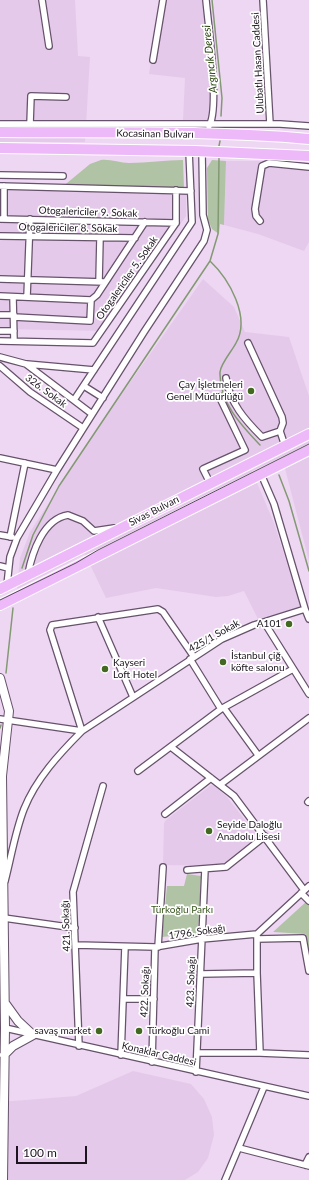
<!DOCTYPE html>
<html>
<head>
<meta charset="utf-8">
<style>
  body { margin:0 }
  #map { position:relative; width:309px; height:1180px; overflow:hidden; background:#eed7f3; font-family:Lato,sans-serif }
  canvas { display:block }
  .scale { position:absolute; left:16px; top:1146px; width:71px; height:18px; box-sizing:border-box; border:2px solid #1c141e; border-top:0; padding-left:5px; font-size:12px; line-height:14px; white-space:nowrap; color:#1c141e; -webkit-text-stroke:3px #fff; paint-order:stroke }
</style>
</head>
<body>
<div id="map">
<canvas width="309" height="1180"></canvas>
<div class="scale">100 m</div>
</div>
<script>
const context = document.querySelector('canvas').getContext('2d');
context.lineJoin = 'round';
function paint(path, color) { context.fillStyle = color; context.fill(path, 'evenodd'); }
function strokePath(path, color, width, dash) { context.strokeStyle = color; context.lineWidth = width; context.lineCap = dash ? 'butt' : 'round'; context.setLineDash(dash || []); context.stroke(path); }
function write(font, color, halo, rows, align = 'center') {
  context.font = font + ' Lato,sans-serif'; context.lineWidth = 3.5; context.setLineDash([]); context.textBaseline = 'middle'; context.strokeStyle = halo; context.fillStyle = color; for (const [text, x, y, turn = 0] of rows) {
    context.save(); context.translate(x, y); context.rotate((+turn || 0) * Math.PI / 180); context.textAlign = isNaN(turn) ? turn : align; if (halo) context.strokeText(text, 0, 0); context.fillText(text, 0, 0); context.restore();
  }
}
const built = new Path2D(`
  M 0,0 L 75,0 L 78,56 L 90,57 L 85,142 L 0,142 Z
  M 160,0 L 207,0 L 211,56 L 211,121 L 183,120 L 185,78 L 149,74 Z
  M 226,161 L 273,161 L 309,164 L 309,242 L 304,251 L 258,234 L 224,225 Z
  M 0,189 L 186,193 L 186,216 L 106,331 L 0,329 Z
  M 203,279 L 234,307 L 245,332 L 289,337 L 309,396 L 309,561 L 282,457 L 252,471 L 274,523 L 301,607 L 258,619 L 244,591 L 228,596 L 216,597 L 156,588 L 106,598 L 85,554 L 17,589 L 20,558 L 30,532 L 90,439 Z
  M 211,785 L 215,786 L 227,797 L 259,838 L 224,866 L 163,865 L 164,823 L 166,820 Z
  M 133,1071 L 191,1084 L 204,1099 L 212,1117 L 214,1135 L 208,1158 L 198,1172 L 185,1180 L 0,1180 L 0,1102 L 76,1096 Z`);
const green = new Path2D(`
  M 101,160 C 110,159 120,163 129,163 C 148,163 165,160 183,160 L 184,189 L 61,188 L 90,164 Z
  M 212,160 L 226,161 L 224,225 L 220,224 L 219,234 L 212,229 L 208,220 L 207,168 Z
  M 187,874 L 201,876 L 198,933 L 162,937 L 167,886 L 184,886 Z
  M 307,901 L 309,903 L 309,952 L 306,934 L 273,932 Z`);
const stream = new Path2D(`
  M 212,0 L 222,98 L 221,116
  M 219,146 L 220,141
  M 210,261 C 229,279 251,317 236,343 C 232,351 221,363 220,372 C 219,402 241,425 260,445
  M 279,475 L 289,501 L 309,571
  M 22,568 L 33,535 L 59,486 L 210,261 L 218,234 L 219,158
  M 6,673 L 13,608
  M 0,728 L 1,725`);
const street = new Path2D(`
  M 42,0 L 49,46
  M 206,0 C 208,23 220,109 209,126
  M 263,0 L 270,124
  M 153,60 L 163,0
  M 0,124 L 280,124 L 309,126
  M 30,124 L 31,96 L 66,97
  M 0,175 L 63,176
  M 0,186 L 191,191
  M 4,186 L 4,219
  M 176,190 L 176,223
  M 0,219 L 176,223
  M 260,221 L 256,216 L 255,209 L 262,166 L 269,163 L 309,167
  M 0,236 L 135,238
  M 0,279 L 104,282
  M 99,282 L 100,238
  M 0,296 L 91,300
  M 13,297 L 14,341
  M 27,297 L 30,219
  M 91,300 L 97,295 L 145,222
  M 0,315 L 14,315
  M 14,317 L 90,321 L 91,300
  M 0,331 L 14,331
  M 0,341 L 93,343 L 176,223
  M 248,343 L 282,417 L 283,423 L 280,431
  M 0,357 L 26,364 L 92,414
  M 27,364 L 94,370
  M 0,366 L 30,392 L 83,428
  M 226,378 C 230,403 244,419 262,437 L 280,431 L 285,446
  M 84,386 L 103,398
  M 74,400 L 192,222 L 189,151
  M 0,458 L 57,470
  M 210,483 L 203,469 L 245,450 L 219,396
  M 0,535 L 12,537
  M 10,537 L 25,463
  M 0,566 L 8,568
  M 28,574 C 32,553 43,519 68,515 L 83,521 L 94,531 L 114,528
  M 7,585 L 10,557 L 17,538 L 57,470 L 144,332 L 204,241 L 207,230 L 203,215 L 202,151
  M 305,609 L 309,619
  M 98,617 L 133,697
  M 264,622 L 309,694
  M 190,659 L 221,709
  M 224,708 L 258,755
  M 0,719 L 82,731 L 222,639 L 254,625 L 305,609 L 274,504 L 261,474
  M 171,747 L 234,796 L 304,890
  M 138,771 L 221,709 L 293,669
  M 221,784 L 309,718
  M 308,802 L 309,801
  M 165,814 L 211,778
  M 187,870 L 226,867 L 265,836
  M 5,881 C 11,858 15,832 24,809 C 36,779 59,754 82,731 L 50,630 L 52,625 L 158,609 L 163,612 L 194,657
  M 301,893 L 309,901
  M 4,918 L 75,928
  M 257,934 L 257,973 L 260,1053
  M 257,939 L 303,938 L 309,971
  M 76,945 L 155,947 L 202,939 L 257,934 L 309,886
  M 158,947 L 163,867
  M 201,974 L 257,973
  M 125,999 L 154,999
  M 5,1028 L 309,1096
  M 79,1046 L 73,892 L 103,786
  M 197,1053 L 260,1053 L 309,1055
  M 121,1055 L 125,947
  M 152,1062 L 155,947
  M 196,1072 L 205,869
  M 239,1148 L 309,1166
  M 305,1165 L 309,1157
  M 225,1180 L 264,1087`);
const secondary = new Path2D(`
  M 0,678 L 9,711 L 2,776 L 5,1028 L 3,1180
  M 4,1055 L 13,1046 L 33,1035 L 18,1021 L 5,1003`);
const highway = new Path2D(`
  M 0,132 C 103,133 207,130 309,139
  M 0,148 L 195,151 L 309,156
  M 0,589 L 309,434
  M 0,605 L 309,450`);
const tram = new Path2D(`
  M 0,600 L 76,563 L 98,550 L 309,444`);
const markers = [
  [251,391,4,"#436821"],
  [289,624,4,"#436821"],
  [223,662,4,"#436821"],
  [105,669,4,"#436821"],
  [209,831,4,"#436821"],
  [99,1031,4,"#436821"],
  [139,1031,4,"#436821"]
];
const streetNames = [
  ["Ulubatlı Hasan Caddesi",258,63,-93],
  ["Kocasinan Bulvarı",155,134,1],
  ["Otogalericiler 9. Sokak",88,212,2],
  ["Otogalericiler 8. Sokak",68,228,1],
  ["Otogalericiler 5. Sokak",127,278,-55],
  ["326. Sokak",46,391,36],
  ["Sivas Bulvarı",154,511,-27],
  ["425/1 Sokak",214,636,-29],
  ["421. Sokağı",66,926,-92],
  ["1796. Sokağı",197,932,-8],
  ["423. Sokağı",191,982,-88],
  ["422. Sokağı",145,992,-88],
  ["Konaklar Caddesi",159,1054,13]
];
const poiNames = [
  ["Çay İşletmeleri",243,385,"right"],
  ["Genel Müdürlüğü",243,397,"right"],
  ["A101",281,624,"right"],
  ["İstanbul çiğ",231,656],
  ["köfte salonu",231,668],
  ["Kayseri",113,663],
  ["Loft Hotel",113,675],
  ["Seyide Daloğlu",217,825],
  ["Anadolu Lisesi",217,837],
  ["savaş market",91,1031,"right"],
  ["Türkoğlu Cami",147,1031]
];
const parkNames = [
  ["Türkoğlu Parkı",182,910]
];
const waterNames = [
  ["Argıncık Deresi",210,59,-96]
];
paint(built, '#e5c9eb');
paint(green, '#b0c3a4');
strokePath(stream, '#839973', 1.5);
strokePath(street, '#66526a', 8);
strokePath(secondary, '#66526a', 10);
strokePath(highway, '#fff', 12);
strokePath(street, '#fff', 5.5);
strokePath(secondary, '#fff', 8);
strokePath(highway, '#eeb9f9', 10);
strokePath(tram, '#594c5c', 1);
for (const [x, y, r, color] of markers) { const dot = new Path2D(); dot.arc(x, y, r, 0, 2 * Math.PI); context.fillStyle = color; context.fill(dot); strokePath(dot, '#fff', 1.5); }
write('10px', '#1c141e', '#fff', streetNames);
write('10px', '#1c141e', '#fff', poiNames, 'left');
write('10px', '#39561f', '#fff', parkNames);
write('italic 11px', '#1e3a00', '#fff', waterNames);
</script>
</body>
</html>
